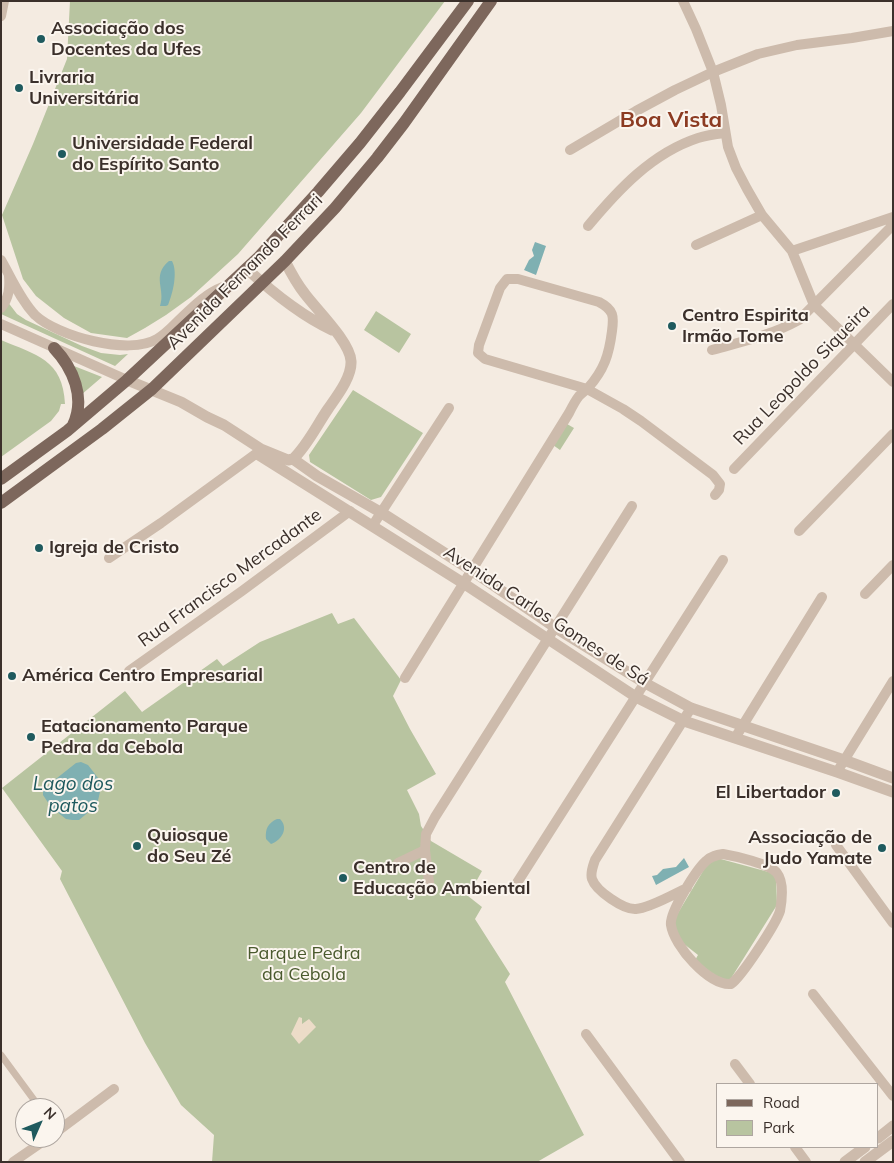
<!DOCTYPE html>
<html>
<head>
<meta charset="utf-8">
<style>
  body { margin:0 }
  #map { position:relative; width:894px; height:1163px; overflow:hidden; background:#f4ebe1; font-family:Mulish,sans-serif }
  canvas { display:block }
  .frame { position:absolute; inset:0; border:2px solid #3b302b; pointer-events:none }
  .legend { position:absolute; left:716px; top:1083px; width:162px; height:65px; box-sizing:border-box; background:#fbf5ee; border:1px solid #aea6a0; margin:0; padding:6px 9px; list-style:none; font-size:15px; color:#3b302b }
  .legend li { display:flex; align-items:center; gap:10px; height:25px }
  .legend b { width:25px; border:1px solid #aea6a0 }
  .north { position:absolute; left:15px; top:1098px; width:50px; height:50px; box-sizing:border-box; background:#fbf5ee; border:1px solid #aea6a0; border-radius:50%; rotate:46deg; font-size:14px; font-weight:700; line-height:20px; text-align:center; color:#3b302b }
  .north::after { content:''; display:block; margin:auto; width:18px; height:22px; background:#1f5a5e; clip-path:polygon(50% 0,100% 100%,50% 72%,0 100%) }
</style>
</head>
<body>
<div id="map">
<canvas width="894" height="1163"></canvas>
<div class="frame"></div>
<ul class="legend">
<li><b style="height:6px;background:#7d675c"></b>Road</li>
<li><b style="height:14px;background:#b8c4a0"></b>Park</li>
</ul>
<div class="north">N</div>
</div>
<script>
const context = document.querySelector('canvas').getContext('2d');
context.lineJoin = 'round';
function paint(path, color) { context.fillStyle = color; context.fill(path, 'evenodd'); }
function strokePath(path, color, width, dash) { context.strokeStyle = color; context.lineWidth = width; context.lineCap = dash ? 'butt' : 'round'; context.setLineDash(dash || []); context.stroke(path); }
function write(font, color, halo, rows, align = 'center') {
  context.font = font + ' Mulish,sans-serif'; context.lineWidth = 4; context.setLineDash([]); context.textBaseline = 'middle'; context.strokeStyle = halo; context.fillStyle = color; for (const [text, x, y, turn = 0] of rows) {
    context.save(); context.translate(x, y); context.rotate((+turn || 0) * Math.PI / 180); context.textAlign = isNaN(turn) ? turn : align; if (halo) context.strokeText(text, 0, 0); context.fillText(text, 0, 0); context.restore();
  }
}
const green = new Path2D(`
  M 70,1 L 445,1 L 361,113 L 238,254 L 191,297 L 166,315 L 145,328 L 127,338 L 91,333 L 64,318 L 36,296 L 23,279 L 2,215 L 33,144 L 67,59 Z
  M 7,301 L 17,314 L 26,320 L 82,346 L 101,353 L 120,355 L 128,354 L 115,366 L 1,314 Z
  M 376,311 L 411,334 L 399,353 L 364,330 Z
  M 1,340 C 36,355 63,359 65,404 L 61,404 L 59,411 L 51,421 L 1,457 Z
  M 74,366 L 102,377 L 81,395 Z
  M 353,390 L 423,433 L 381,497 L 371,500 L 310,462 L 309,455 Z
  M 567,424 L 574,428 L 560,450 L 553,445 Z
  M 332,613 L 338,624 L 354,618 L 401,680 L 393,696 L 410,729 L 436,774 L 407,790 L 419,814 L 421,826 L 431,841 L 482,871 L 468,896 L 482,907 L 475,919 L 510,974 L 505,982 L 584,1135 L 537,1162 L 212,1162 L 214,1135 L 181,1105 L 145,1043 L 60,879 L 62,871 L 2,788 L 125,691 L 142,712 L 217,659 L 223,666 L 260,642 Z
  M 717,858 L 776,874 L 777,905 L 730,980 L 724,982 L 694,962 L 698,955 L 679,940 L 672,923 L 709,861 Z`);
const plaza = new Path2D(`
  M 299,1017 L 302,1018 L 302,1024 L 309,1019 L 316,1027 L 299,1044 L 291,1034 Z`);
const water = new Path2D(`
  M 535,242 L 546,246 L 536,275 L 524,270 L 529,260 L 534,256 L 532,250 Z
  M 169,261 L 172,261 C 178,272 173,293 168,305 L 166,306 L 160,306 C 166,289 151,276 169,261 Z
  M 81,762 L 88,765 L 102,783 L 97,805 L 79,820 L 72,820 L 66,819 L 51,807 L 43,795 L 43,791 L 52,782 L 76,763 Z
  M 277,819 L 280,819 C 289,828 282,840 271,844 L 266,839 C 265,829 268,823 277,819 Z
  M 684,858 L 689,867 L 656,885 L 652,876 L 657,875 L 663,869 L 676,867 Z`);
const pedestrian = new Path2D(`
  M 1,1055 L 40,1108`);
const minor = new Path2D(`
  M 683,1 L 696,29 L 713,72 L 721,105 L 728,147 L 736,168 L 747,189 L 762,215 L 792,251 L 814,305 L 893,382
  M 1,16 L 4,1
  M 570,150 L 636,111 L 675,90 L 713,72 L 758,54 L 797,45 L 852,38 L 893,31
  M 588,226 C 618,190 652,153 698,138 C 707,135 716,134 725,133
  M 696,245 L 762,215
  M 792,251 L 893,217
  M 1,260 C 12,279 20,299 35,315 C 57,336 129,356 157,339 C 164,335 169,330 175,324 C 189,311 204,294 223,287
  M 1,308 C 9,298 10,288 9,276
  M 1,324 L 127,380
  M 712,350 C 741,342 772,335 799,320 L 893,225
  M 734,469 L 893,304
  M 373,525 L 449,408
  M 799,531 L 893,434
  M 109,558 L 161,523 L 257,453
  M 865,594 L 893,565
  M 129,671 L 242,591 L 350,511
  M 405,678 L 569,413 C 572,407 575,401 579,396 C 582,393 585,391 588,388 C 604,370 609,355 612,331 C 614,316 614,310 599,302 L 518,279 L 507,279 L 500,288 L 479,345 L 478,353 L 485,359 L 587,389 L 623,409 L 641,421 L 713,475 L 720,484 L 719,490 L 715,495
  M 735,738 L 822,597
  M 837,772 L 893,681
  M 836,845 L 893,923
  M 723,854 C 735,856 770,864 777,873 C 784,882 782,900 780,911 C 776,924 742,976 731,984 C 709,986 674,946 671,925 C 669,913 696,870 706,861 C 711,856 717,855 723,854 Z
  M 398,863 L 425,850
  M 429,882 L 425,850 L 426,834 L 435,817 L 632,506
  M 515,886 L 723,560
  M 687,888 C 674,894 650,908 636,909 C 624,910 596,891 592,879 C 590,873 593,866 595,860 L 691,708
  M 813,994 L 893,1096
  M 586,1034 L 680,1162
  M 735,1064 L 750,1084
  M 55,1133 L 114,1089
  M 795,1147 L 806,1162
  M 13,1162 L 48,1138`);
const tertiary = new Path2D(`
  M 285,261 C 291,273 297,284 305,294 C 317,310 350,342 351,361 C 352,377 337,396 328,409 C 317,425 307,446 293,459
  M 247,269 C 271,291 302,316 332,330
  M 127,380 L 181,402 L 207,417 L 224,425 L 261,449 L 288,460 L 293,459 L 317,476 L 382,513 L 471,570 L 556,628 L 645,683 L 691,708 L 844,760 L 893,778
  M 259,455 L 463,583 L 636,697 L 684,721 L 837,772 L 893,792
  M 878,1138 L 893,1126
  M 845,1162 L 865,1147
  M 865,1162 L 893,1141`);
const primary = new Path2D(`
  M 54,348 C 73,368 86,398 73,425
  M 1,479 L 67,431 L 127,380 L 258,258 L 318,192 L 360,143 L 400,92 L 468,1
  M 1,503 L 102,429 L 152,389 L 285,261 L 335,208 L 377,158 L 404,123 L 491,1`);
const markers = [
  [41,39,5,"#1f5a5e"],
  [19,88,5,"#1f5a5e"],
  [62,154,5,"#1f5a5e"],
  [672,326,5,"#1f5a5e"],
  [39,548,5,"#1f5a5e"],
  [12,676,5,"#1f5a5e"],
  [31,737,5,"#1f5a5e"],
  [836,793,5,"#1f5a5e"],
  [137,846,5,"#1f5a5e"],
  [882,848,5,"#1f5a5e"],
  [343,878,5,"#1f5a5e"]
];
const poiNames = [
  ["Associação dos",51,29],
  ["Docentes da Ufes",51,50],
  ["Livraria",29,78],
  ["Universitária",29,99],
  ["Universidade Federal",72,144],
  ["do Espírito Santo",72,165],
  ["Centro Espirita",682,316],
  ["Irmão Tome",682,337],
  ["Igreja de Cristo",49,548],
  ["América Centro Empresarial",22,676],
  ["Eatacionamento Parque",41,727],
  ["Pedra da Cebola",41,748],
  ["El Libertador",826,793,"right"],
  ["Quiosque",147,836],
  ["do Seu Zé",147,857],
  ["Associação de",872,838,"right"],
  ["Judo Yamate",872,859,"right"],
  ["Centro de",353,868],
  ["Educação Ambiental",353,889]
];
const streetNames = [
  ["Avenida Fernando Ferrari",245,272,-45],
  ["Rua Leopoldo Siqueira",802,375,-46],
  ["Rua Francisco Mercadante",230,578,-36],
  ["Avenida Carlos Gomes de Sá",546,616,33]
];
const parkNames = [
  ["Parque Pedra",304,954],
  ["da Cebola",304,975]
];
const waterNames = [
  ["Lago dos",73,784],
  ["patos",73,806]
];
const districtNames = [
  ["Boa Vista",671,120]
];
paint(green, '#b8c4a0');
paint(plaza, '#ecdcc8');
paint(water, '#7fb0b2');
strokePath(pedestrian, '#cdbbac', 7);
strokePath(minor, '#cdbbac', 10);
strokePath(tertiary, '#cdbbac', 11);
strokePath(primary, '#7d675c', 12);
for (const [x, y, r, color] of markers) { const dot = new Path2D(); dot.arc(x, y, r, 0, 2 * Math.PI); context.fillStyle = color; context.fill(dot); strokePath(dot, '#fbf5ee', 2); }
write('bold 18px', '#3b302b', '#fbf5ee', poiNames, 'left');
write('18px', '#3b302b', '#fbf5ee', streetNames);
write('18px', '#4a5a2e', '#fbf5ee', parkNames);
write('italic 19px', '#1f5a5e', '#fbf5ee', waterNames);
write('bold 22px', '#8c3b22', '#fbf5ee', districtNames);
</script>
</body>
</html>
